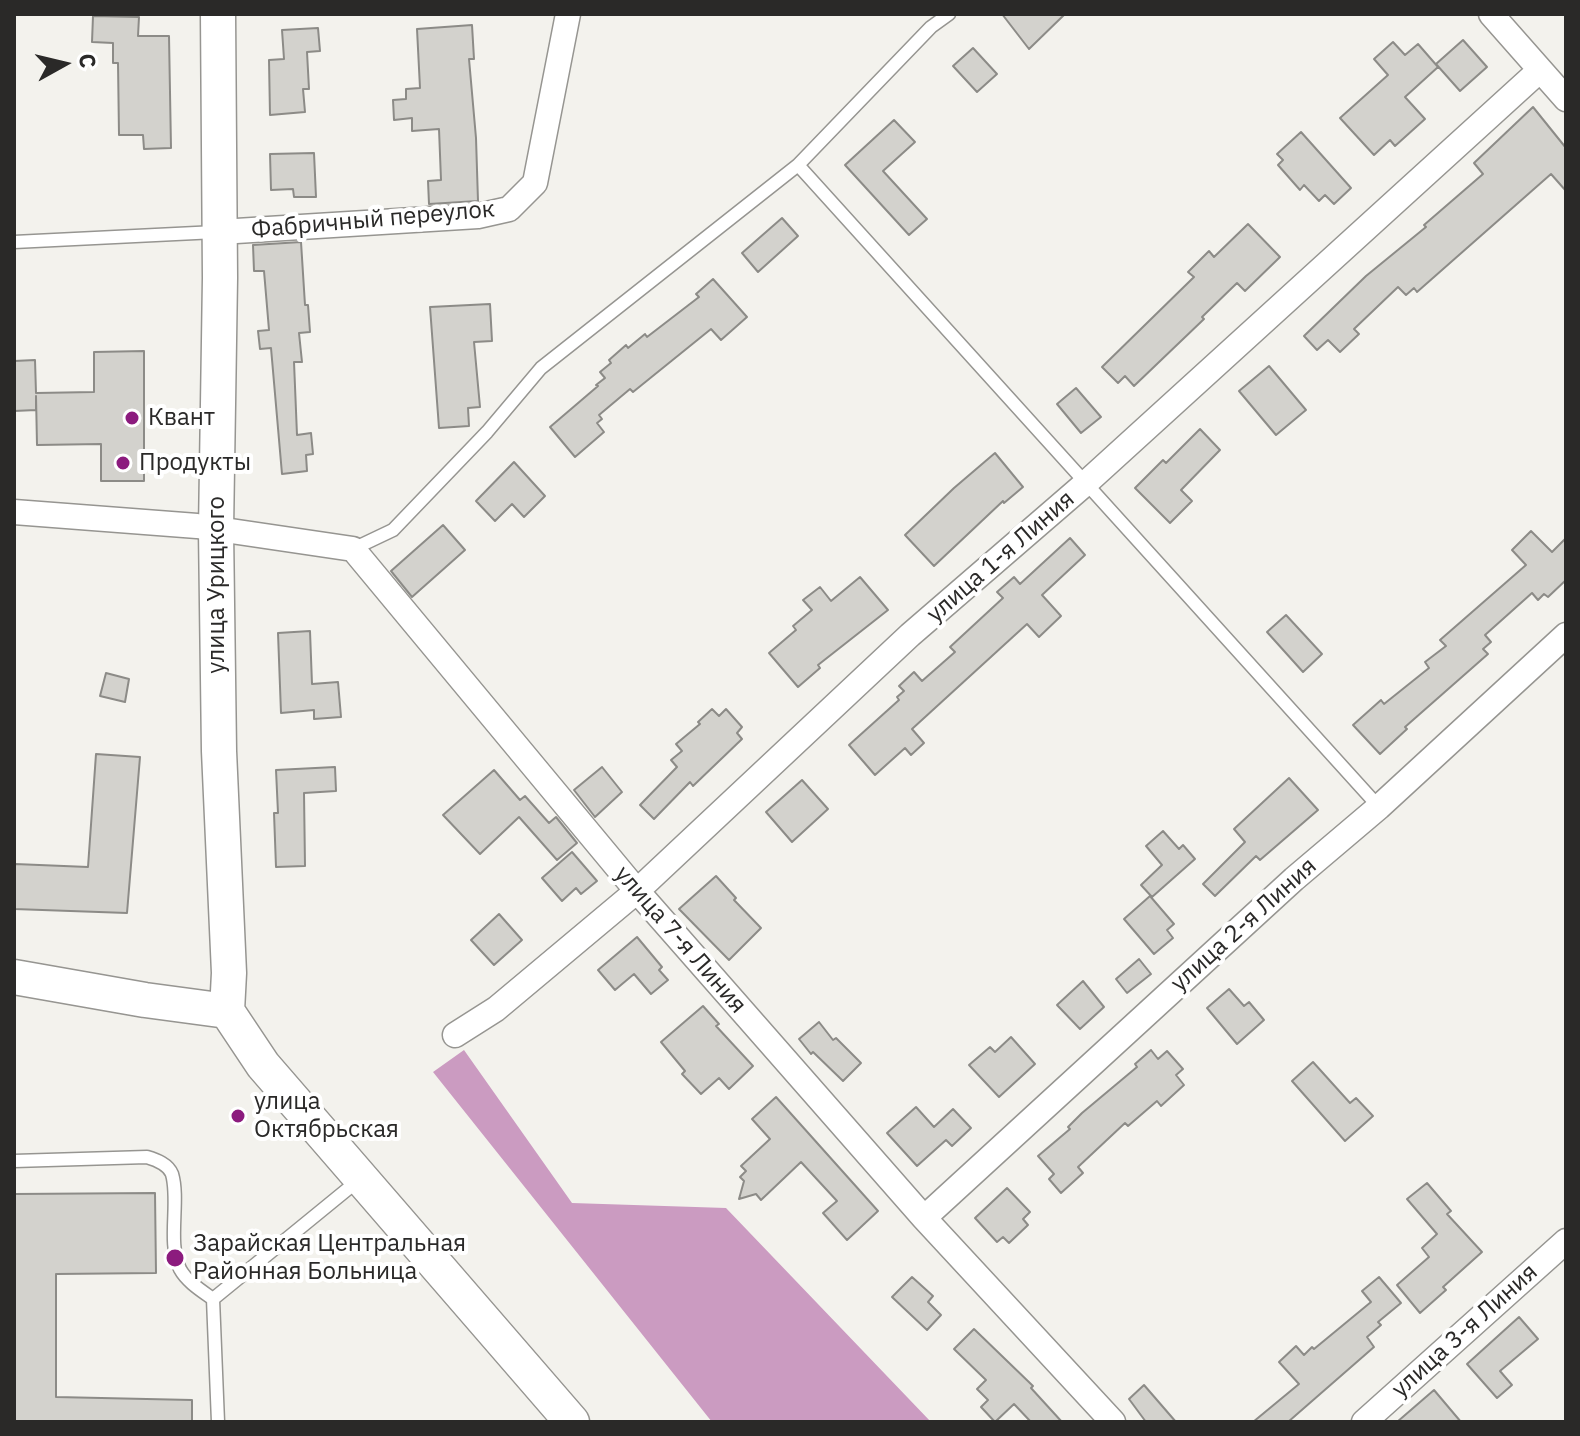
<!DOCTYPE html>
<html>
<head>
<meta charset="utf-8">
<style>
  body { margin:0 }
  #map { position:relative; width:1580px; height:1436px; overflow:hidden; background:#f3f2ed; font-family:"IBM Plex Sans",sans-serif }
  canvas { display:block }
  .frame { position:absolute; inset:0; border:16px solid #2a2928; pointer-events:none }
  .north { position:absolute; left:24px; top:24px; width:80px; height:80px; -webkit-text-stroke:6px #fff; paint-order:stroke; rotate:82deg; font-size:22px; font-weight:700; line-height:32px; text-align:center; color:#2a2928 }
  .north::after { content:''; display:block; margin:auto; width:28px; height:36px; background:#2a2928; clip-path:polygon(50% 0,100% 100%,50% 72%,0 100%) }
</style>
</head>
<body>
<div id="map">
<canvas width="1580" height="1436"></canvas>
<div class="frame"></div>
<div class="north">С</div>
</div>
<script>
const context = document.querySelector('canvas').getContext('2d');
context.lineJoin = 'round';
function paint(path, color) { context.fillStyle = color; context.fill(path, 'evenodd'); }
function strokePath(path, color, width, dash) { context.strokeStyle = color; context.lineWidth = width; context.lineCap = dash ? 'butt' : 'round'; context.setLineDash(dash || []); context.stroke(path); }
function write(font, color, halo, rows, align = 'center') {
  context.font = font + ' "IBM Plex Sans",sans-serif'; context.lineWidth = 8; context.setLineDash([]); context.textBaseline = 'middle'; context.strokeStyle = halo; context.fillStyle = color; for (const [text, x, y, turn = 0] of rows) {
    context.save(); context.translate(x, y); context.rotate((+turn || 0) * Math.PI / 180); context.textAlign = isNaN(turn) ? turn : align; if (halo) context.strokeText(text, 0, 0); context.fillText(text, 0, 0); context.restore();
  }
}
const forest = new Path2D(`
  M 464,1050 L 572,1203 L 726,1208 L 931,1422 L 712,1422 L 433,1072 Z`);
const building = new Path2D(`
  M 1002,14 L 1065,14 L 1029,49 Z
  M 93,16 L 139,17 L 138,36 L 169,36 L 171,148 L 144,149 L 143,135 L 119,135 L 118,63 L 113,63 L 113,43 L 92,42 Z
  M 472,25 L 474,59 L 469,59 L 476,138 L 478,201 L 429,204 L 428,181 L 441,180 L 439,129 L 412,131 L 412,118 L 394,120 L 393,100 L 406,99 L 406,89 L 420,88 L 417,29 Z
  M 318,28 L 320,51 L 307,52 L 309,89 L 303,89 L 305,112 L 270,115 L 269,60 L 284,59 L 282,30 Z
  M 1463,40 L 1487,67 L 1460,91 L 1436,64 Z
  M 1393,42 L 1405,55 L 1418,44 L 1438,67 L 1405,97 L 1425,119 L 1395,146 L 1390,140 L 1374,155 L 1340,118 L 1388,75 L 1374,59 Z
  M 973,48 L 997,74 L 977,92 L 953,66 Z
  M 1533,107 L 1566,148 L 1566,191 L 1551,174 L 1417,292 L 1414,288 L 1406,295 L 1398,287 L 1354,329 L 1359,334 L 1340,352 L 1328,340 L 1317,350 L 1304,336 L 1366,276 L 1426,227 L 1424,225 L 1483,174 L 1474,163 Z
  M 894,120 L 915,142 L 883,171 L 927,219 L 909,235 L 845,165 Z
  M 1301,132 L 1351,188 L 1334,204 L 1325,195 L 1319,201 L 1304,185 L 1300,190 L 1278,165 L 1283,160 L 1277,154 Z
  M 314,153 L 316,197 L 294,197 L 293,189 L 271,190 L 270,154 Z
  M 782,218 L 798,236 L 758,272 L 742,253 Z
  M 1248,224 L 1280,257 L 1245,291 L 1237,283 L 1202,317 L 1204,319 L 1134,386 L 1125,376 L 1118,383 L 1102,367 L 1194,277 L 1188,272 L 1209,251 L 1214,257 Z
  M 301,242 L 305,305 L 308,305 L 310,332 L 299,333 L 302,362 L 294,362 L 297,435 L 311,433 L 313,454 L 306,455 L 307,471 L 282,474 L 271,348 L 260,349 L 258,331 L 269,330 L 264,271 L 254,271 L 253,245 Z
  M 713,279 L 747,317 L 721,340 L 711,329 L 633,392 L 630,389 L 599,415 L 602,419 L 597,423 L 604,432 L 575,457 L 550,427 L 598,386 L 596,385 L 605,378 L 600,372 L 611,363 L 609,360 L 626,345 L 628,348 L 645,334 L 647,337 L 699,297 L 696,294 Z
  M 490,304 L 492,341 L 474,342 L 480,407 L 468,408 L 469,426 L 439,428 L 430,307 Z
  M 144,351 L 144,481 L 101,481 L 101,444 L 37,445 L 36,396 L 36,410 L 14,411 L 14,361 L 35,360 L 36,393 L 94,392 L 94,352 Z
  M 1269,366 L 1306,410 L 1276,435 L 1239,391 Z
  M 1076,388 L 1101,417 L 1081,433 L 1057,404 Z
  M 1200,429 L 1220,450 L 1181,490 L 1192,501 L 1170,523 L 1135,488 L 1163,460 L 1166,463 Z
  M 995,453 L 1023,487 L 1004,503 L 1003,501 L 934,566 L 905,535 L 954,488 Z
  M 514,462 L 545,496 L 524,517 L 512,504 L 495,521 L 476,501 Z
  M 443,525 L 465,550 L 412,597 L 391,571 Z
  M 1531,531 L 1552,552 L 1566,538 L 1566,580 L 1548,597 L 1544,594 L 1538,600 L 1532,593 L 1485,635 L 1491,642 L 1483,649 L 1488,654 L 1405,727 L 1407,729 L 1380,754 L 1353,725 L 1381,700 L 1384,704 L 1429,668 L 1425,662 L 1446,646 L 1440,640 L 1526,565 L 1512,550 Z
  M 1070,538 L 1085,555 L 1042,595 L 1061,616 L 1039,637 L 1027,624 L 912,729 L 924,743 L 911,755 L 905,748 L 875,775 L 849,745 L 899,700 L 897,697 L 904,691 L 899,686 L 914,672 L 922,681 L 955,652 L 950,647 L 1003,598 L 997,592 L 1014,577 L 1020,584 Z
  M 860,577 L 888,610 L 818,665 L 820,668 L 798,687 L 769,653 L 796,630 L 793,626 L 812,610 L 803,600 L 820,587 L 831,601 Z
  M 1286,615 L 1322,654 L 1303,672 L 1267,632 Z
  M 310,631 L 312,684 L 338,682 L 341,717 L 314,719 L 314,710 L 281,713 L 278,633 Z
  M 106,673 L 129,679 L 125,702 L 100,696 Z
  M 712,709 L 719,716 L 726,709 L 742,727 L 737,733 L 742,739 L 693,786 L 690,782 L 654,819 L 640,805 L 677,767 L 671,760 L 682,751 L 676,744 L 700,724 L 698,722 Z
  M 96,754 L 140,757 L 127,913 L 14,909 L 15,864 L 88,867 Z
  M 335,767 L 336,791 L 304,793 L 305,866 L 276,867 L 274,813 L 278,813 L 276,770 Z
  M 602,767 L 622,792 L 595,817 L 574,790 Z
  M 494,770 L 520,800 L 525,796 L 549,823 L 556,817 L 577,843 L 557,860 L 519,817 L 480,854 L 443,815 Z
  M 1289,778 L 1318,810 L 1260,860 L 1256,856 L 1215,896 L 1203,884 L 1245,842 L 1234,829 Z
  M 802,780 L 828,809 L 792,842 L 766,812 Z
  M 1163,831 L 1179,849 L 1183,845 L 1195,859 L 1152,897 L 1141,885 L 1162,865 L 1146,846 Z
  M 572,852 L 597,881 L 581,894 L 576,888 L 562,901 L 542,878 Z
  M 716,876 L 736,898 L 734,900 L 761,928 L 729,960 L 679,909 Z
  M 1150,896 L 1174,924 L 1167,930 L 1173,938 L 1154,954 L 1124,919 Z
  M 499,914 L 522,940 L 494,965 L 471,940 Z
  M 637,937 L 662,967 L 659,970 L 668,980 L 651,994 L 634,974 L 615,990 L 598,970 Z
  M 1139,959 L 1151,974 L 1127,993 L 1116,979 Z
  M 1083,981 L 1104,1007 L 1080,1029 L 1057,1005 Z
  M 1229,989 L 1244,1006 L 1249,1002 L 1264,1020 L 1237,1044 L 1207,1008 Z
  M 703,1006 L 719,1024 L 716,1026 L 753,1066 L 729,1089 L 719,1078 L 701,1094 L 682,1074 L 685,1071 L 661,1042 Z
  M 819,1022 L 833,1040 L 836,1038 L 861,1063 L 843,1081 L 813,1052 L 811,1054 L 799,1039 Z
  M 1011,1037 L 1035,1064 L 999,1097 L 969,1065 L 990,1047 L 995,1052 Z
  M 1151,1050 L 1158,1059 L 1167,1051 L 1183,1069 L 1176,1075 L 1184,1085 L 1161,1106 L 1157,1101 L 1128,1126 L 1125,1123 L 1078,1167 L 1083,1173 L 1061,1193 L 1049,1179 L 1054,1174 L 1038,1156 L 1070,1129 L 1068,1127 L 1082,1113 L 1137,1067 L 1135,1064 Z
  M 1313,1062 L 1350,1103 L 1356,1098 L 1373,1116 L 1345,1141 L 1292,1081 Z
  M 776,1097 L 878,1211 L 847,1240 L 823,1213 L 837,1201 L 801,1162 L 761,1200 L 756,1194 L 739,1199 L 744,1181 L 740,1177 L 746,1171 L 741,1166 L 770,1139 L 752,1119 Z
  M 916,1107 L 934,1127 L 953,1109 L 971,1128 L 952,1146 L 946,1140 L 917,1166 L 887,1133 Z
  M 1427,1183 L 1451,1211 L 1447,1214 L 1482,1252 L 1443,1287 L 1446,1290 L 1420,1313 L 1397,1285 L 1429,1257 L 1422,1248 L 1437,1234 L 1407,1199 Z
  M 1007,1188 L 1030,1212 L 1023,1219 L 1028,1225 L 1009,1243 L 1003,1237 L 997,1242 L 975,1218 Z
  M 155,1193 L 156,1273 L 56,1274 L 56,1397 L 192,1400 L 192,1422 L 14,1422 L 14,1194 Z
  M 912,1277 L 933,1296 L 928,1302 L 941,1315 L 927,1330 L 892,1297 Z
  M 1379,1277 L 1401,1303 L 1378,1322 L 1381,1325 L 1367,1337 L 1374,1347 L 1288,1422 L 1253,1422 L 1299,1384 L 1279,1362 L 1296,1346 L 1304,1355 L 1312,1347 L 1314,1349 L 1371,1302 L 1362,1291 Z
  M 1519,1317 L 1538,1339 L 1500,1371 L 1512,1385 L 1497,1398 L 1467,1364 Z
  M 974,1329 L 1033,1386 L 1031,1388 L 1062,1422 L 1031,1422 L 1014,1404 L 995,1422 L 981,1407 L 988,1400 L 977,1389 L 986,1380 L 954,1349 Z
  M 1144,1385 L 1176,1422 L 1146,1422 L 1129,1399 Z
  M 1434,1390 L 1461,1422 L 1397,1422 Z`);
const service = new Path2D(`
  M 798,165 L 1379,807
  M 14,242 L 216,232
  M 353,549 L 393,530 L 487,432 L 541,368 L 798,165 L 931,27 L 949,14
  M 14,1161 L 147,1157 C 157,1160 168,1164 172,1174 C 180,1201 167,1243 180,1269 C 187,1282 202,1291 213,1299
  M 218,1422 L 213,1299 L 360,1179`);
const minor = new Path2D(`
  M 1491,14 L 1566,99
  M 220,232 L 478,216 L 509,209 L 535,183 L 568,14
  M 14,512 L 197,526 L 353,549 L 637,891 L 924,1218 L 1113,1422
  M 455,1035 L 496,1009 L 637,891 L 910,635 L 1086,483 L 1540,70
  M 924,1218 L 1294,879 L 1379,807 L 1566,635
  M 1364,1422 L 1566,1241`);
const secondary = new Path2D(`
  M 218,14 L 220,278 L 216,530 L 219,751 L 229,973 L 227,1011
  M 14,977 L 145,1000 L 227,1011
  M 227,1011 L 263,1065 L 572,1422`);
const markers = [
  [132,418,8,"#8c1b7e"],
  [123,463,8,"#8c1b7e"],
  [238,1116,8,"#8c1b7e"],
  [175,1258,10,"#8c1b7e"]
];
const streetNames = [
  ["Фабричный переулок",373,220,-5],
  ["улица 1-я Линия",1001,557,-41],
  ["улица Урицкого",217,585,-90],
  ["улица 2-я Линия",1244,925,-42],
  ["улица 7-я Линия",680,940,49],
  ["улица 3-я Линия",1465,1331,-42]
];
const poiNames = [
  ["Квант",148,418],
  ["Продукты",139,463],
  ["улица",254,1102],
  ["Октябрьская",254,1130],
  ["Зарайская Центральная",193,1244],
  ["Районная Больница",193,1272]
];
paint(forest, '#cb9bc1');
paint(building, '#d3d2cd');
strokePath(building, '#8c8b87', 2);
strokePath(service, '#969591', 15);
strokePath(minor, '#969591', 27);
strokePath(secondary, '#969591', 37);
strokePath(service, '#fff', 12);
strokePath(minor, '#fff', 24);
strokePath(secondary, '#fff', 34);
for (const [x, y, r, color] of markers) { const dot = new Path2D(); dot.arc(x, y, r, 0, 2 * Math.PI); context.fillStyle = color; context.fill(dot); strokePath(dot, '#fff', 3); }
write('24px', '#2a2928', '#fff', streetNames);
write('24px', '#2a2928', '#fff', poiNames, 'left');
</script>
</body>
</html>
